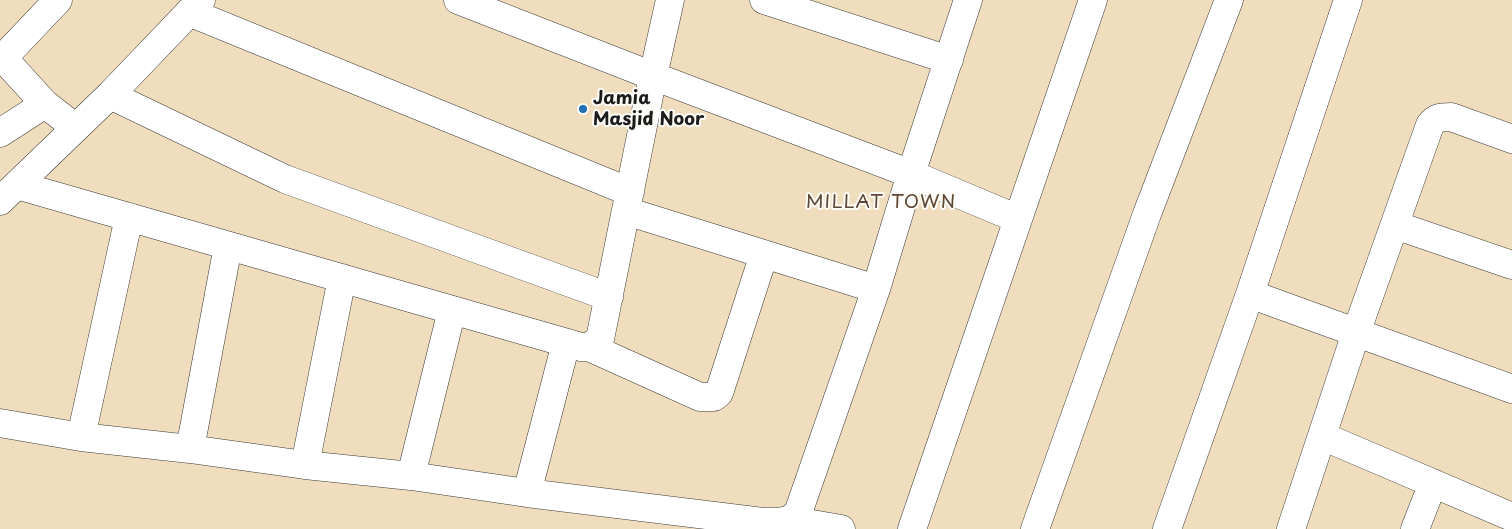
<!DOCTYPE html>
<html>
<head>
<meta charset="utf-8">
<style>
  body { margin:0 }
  canvas { display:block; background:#f0ddbe }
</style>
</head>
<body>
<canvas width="1512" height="529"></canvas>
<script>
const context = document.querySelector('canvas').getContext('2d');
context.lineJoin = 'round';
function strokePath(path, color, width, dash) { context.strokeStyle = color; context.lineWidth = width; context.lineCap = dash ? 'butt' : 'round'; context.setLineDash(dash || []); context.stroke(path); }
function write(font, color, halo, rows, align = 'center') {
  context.font = font + ' "Playpen Sans",sans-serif'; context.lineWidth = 4; context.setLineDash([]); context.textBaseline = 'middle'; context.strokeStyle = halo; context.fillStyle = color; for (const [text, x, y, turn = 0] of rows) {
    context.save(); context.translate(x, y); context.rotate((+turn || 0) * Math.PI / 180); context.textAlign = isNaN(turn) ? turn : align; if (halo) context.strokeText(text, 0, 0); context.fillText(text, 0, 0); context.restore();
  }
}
const minor = new Path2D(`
  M 670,0 L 653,76 L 911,174 L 968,0
  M 764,0 L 949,60
  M 189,12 L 630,192
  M 0,55 L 3,58 L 58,0
  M 3,58 L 45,104 L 76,128
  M 110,95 L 285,179 L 609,297
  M 0,133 L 45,104
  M 17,185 L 581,347 L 589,347 L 600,339 L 653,76 L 458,0
  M 0,201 L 110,95 L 201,0
  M 626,211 L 876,289
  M 1395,225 L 1512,265
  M 1250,294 L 1512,389
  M 589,347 L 700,397 L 714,397 L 719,393 L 764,254
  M 0,423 L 81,437 L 190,449 L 305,465 L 411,476 L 527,493 L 763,522 L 777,522 L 789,520 L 841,529
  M 1322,436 L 1512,517
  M 81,437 L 129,217
  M 190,449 L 228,246
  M 305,465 L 342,278
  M 411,476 L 452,310
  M 527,493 L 566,343
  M 789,520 L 798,513 L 876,289 L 911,174 L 1018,219
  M 912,529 L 1093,0
  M 1035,529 L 1147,214 L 1229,0
  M 1167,529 L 1250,294 L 1348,0
  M 1291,529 L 1356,333 L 1430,125 C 1436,117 1442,117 1451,117 L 1512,139
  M 1415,529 L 1433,483`);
const markers = [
  [583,109,5,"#1f6fb2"]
];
const poiNames = [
  ["Jamia",593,99],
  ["Masjid Noor",593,120]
];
const neighbourhoodNames = [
  ["MILLAT TOWN",881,203]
];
strokePath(minor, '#3c3934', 29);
strokePath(minor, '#fff', 28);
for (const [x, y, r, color] of markers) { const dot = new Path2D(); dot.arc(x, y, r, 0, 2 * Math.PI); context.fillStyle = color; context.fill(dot); strokePath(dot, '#fdfcf7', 2); }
write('bold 18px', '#1c1c1c', '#fdfcf7', poiNames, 'left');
context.letterSpacing = '1px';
write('19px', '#5e4734', '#fdfcf7', neighbourhoodNames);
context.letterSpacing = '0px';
</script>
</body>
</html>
